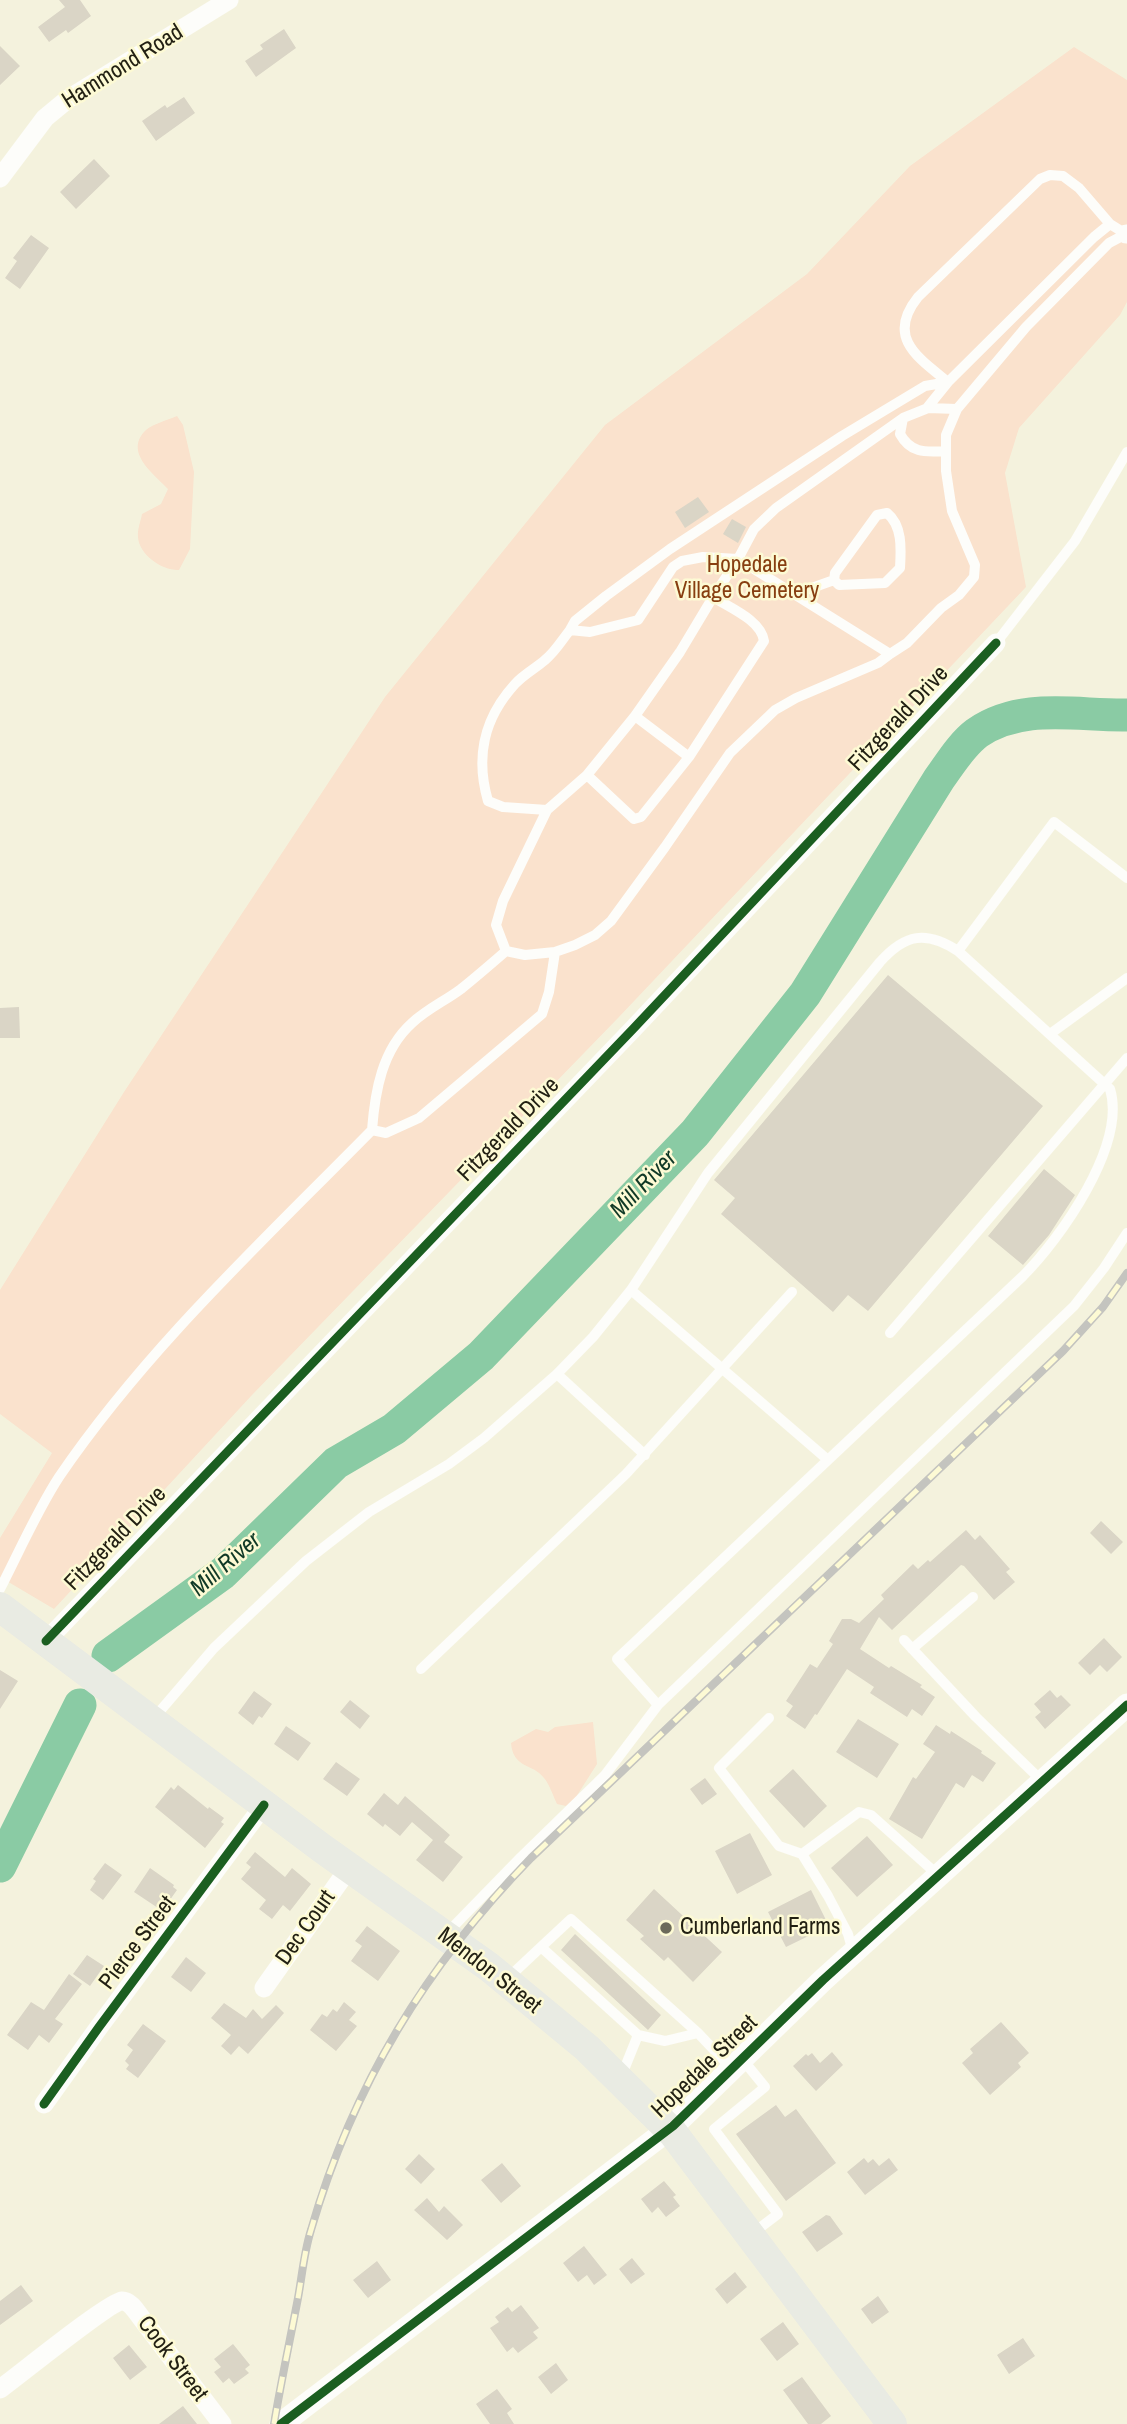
<!DOCTYPE html>
<html>
<head>
<meta charset="utf-8">
<style>
  body { margin:0 }
  canvas { display:block; background:#f4f2dd }
</style>
</head>
<body>
<canvas width="1127" height="2424"></canvas>
<script>
const context = document.querySelector('canvas').getContext('2d');
context.lineJoin = 'round';
function paint(path, color) { context.fillStyle = color; context.fill(path, 'evenodd'); }
function strokePath(path, color, width, dash) { context.strokeStyle = color; context.lineWidth = width; context.lineCap = dash ? 'butt' : 'round'; context.setLineDash(dash || []); context.stroke(path); }
function write(font, color, halo, rows, align = 'center') {
  context.font = font + ' "Archivo Narrow",sans-serif'; context.lineWidth = 5; context.setLineDash([]); context.textBaseline = 'middle'; context.strokeStyle = halo; context.fillStyle = color; for (const [text, x, y, turn = 0] of rows) {
    context.save(); context.translate(x, y); context.rotate((+turn || 0) * Math.PI / 180); context.textAlign = isNaN(turn) ? turn : align; if (halo) context.strokeText(text, 0, 0); context.fillText(text, 0, 0); context.restore();
  }
}
const green = new Path2D(`
  M 1074,47 L 1127,80 L 1127,302 L 1120,315 L 1019,428 L 1005,473 L 1026,587 L 618,1018 L 252,1395 L 54,1609 L 0,1577 L 0,1538 L 52,1453 L 0,1414 L 0,1290 L 124,1092 L 385,697 L 605,425 L 807,274 L 910,166 Z
  M 177,416 L 183,425 L 194,472 L 190,549 L 179,570 C 163,571 139,555 138,537 C 137,530 141,520 142,514 L 161,504 L 168,489 C 154,474 123,452 146,430 C 153,424 168,420 177,416 Z
  M 593,1722 L 597,1764 L 576,1797 L 566,1806 L 557,1804 C 553,1796 550,1785 544,1778 C 533,1763 513,1769 511,1743 L 536,1729 L 548,1732 L 555,1727 Z`);
const river = new Path2D(`
  M 108,1656 L 223,1573 L 336,1463 L 394,1429 L 481,1356 L 695,1133 L 805,994 L 939,779 C 950,764 961,745 977,733 C 1022,702 1077,716 1127,715
  M 0,1866 L 80,1705`);
const building = new Path2D(`
  M 59,0 L 80,0 L 91,16 L 68,33 L 66,30 L 49,42 L 38,27 L 65,7 Z
  M 284,29 L 296,48 L 256,77 L 245,61 L 263,49 L 260,45 Z
  M 0,46 L 20,66 L 0,85 Z
  M 184,97 L 195,113 L 156,141 L 142,121 L 165,105 L 167,108 Z
  M 94,159 L 110,176 L 76,209 L 60,192 Z
  M 31,235 L 49,248 L 20,289 L 5,278 L 17,261 L 13,258 Z
  M 698,497 L 709,512 L 685,528 L 675,512 Z
  M 732,519 L 746,527 L 738,543 L 723,534 Z
  M 888,975 L 1043,1106 L 868,1311 L 848,1295 L 833,1312 L 721,1214 L 735,1198 L 714,1180 Z
  M 19,1007 L 20,1038 L 0,1038 L 0,1008 Z
  M 1044,1169 L 1075,1195 L 1049,1235 L 1023,1265 L 988,1236 Z
  M 1101,1521 L 1123,1542 L 1111,1554 L 1090,1533 Z
  M 966,1530 L 975,1540 L 980,1535 L 1010,1569 L 1006,1572 L 1015,1582 L 994,1600 L 964,1566 L 961,1565 L 892,1630 L 879,1617 L 860,1649 L 889,1668 L 891,1666 L 922,1685 L 920,1687 L 935,1697 L 922,1716 L 912,1709 L 907,1717 L 870,1693 L 874,1687 L 847,1669 L 817,1715 L 815,1714 L 805,1729 L 786,1716 L 793,1706 L 786,1701 L 810,1664 L 817,1668 L 833,1644 L 829,1641 L 842,1619 L 851,1619 L 859,1623 L 884,1599 L 881,1595 L 913,1564 L 918,1569 L 928,1560 L 930,1562 Z
  M 1104,1638 L 1122,1657 L 1107,1672 L 1100,1665 L 1090,1675 L 1078,1663 Z
  M 0,1670 L 18,1681 L 0,1709 Z
  M 1050,1690 L 1057,1698 L 1061,1695 L 1071,1705 L 1045,1729 L 1035,1717 L 1041,1712 L 1034,1704 Z
  M 254,1691 L 272,1704 L 262,1718 L 259,1716 L 253,1725 L 238,1713 Z
  M 350,1700 L 370,1716 L 360,1729 L 340,1712 Z
  M 858,1719 L 899,1744 L 877,1778 L 836,1752 Z
  M 936,1725 L 950,1734 L 951,1731 L 982,1751 L 981,1753 L 996,1763 L 983,1782 L 972,1775 L 964,1788 L 956,1783 L 922,1839 L 889,1819 L 913,1777 L 916,1779 L 935,1752 L 923,1744 Z
  M 286,1726 L 311,1743 L 298,1761 L 274,1744 Z
  M 336,1762 L 360,1779 L 347,1796 L 323,1779 Z
  M 793,1769 L 827,1806 L 804,1828 L 769,1791 Z
  M 705,1778 L 717,1794 L 702,1805 L 690,1789 Z
  M 178,1785 L 208,1809 L 209,1807 L 224,1818 L 221,1822 L 224,1824 L 205,1848 L 155,1807 L 171,1787 L 174,1790 Z
  M 384,1793 L 398,1805 L 405,1796 L 450,1835 L 444,1842 L 463,1857 L 443,1882 L 416,1860 L 433,1840 L 412,1822 L 400,1836 L 385,1824 L 383,1827 L 367,1814 Z
  M 750,1833 L 772,1875 L 737,1894 L 715,1851 Z
  M 867,1836 L 893,1865 L 857,1897 L 831,1868 Z
  M 255,1852 L 285,1877 L 292,1868 L 311,1884 L 290,1911 L 283,1905 L 272,1919 L 259,1909 L 266,1900 L 241,1879 L 251,1867 L 246,1863 Z
  M 105,1863 L 122,1875 L 103,1900 L 90,1890 L 96,1881 L 93,1879 Z
  M 150,1868 L 174,1885 L 173,1887 L 177,1890 L 167,1904 L 163,1901 L 158,1908 L 134,1892 Z
  M 654,1889 L 722,1952 L 693,1982 L 668,1957 L 664,1961 L 640,1939 L 644,1936 L 626,1920 Z
  M 811,1890 L 829,1926 L 786,1947 L 768,1912 Z
  M 367,1926 L 400,1951 L 378,1981 L 351,1961 L 362,1946 L 355,1941 Z
  M 575,1934 L 661,2015 L 648,2030 L 561,1950 Z
  M 87,1955 L 104,1966 L 90,1986 L 73,1974 Z
  M 186,1957 L 206,1973 L 191,1992 L 171,1977 Z
  M 69,1974 L 82,1984 L 55,2019 L 63,2024 L 49,2043 L 39,2035 L 28,2050 L 7,2035 L 31,2002 L 44,2010 Z
  M 344,2002 L 356,2012 L 349,2020 L 357,2026 L 336,2051 L 310,2030 L 322,2014 L 327,2017 L 333,2009 L 337,2012 Z
  M 224,2003 L 246,2018 L 253,2009 L 262,2019 L 276,2005 L 284,2013 L 248,2054 L 239,2046 L 231,2055 L 221,2046 L 231,2035 L 211,2018 Z
  M 1001,2022 L 1029,2053 L 1018,2063 L 1021,2067 L 990,2095 L 962,2063 L 973,2053 L 970,2049 Z
  M 143,2024 L 166,2041 L 138,2078 L 126,2069 L 129,2065 L 125,2061 L 133,2050 L 127,2045 Z
  M 832,2052 L 843,2065 L 816,2091 L 793,2066 L 806,2054 L 808,2056 L 812,2053 L 820,2063 Z
  M 776,2105 L 785,2117 L 796,2109 L 836,2163 L 786,2201 L 736,2134 Z
  M 419,2154 L 435,2169 L 421,2184 L 405,2169 Z
  M 864,2158 L 868,2163 L 873,2159 L 879,2166 L 889,2158 L 898,2170 L 865,2195 L 847,2172 Z
  M 502,2163 L 521,2186 L 501,2203 L 481,2180 Z
  M 664,2181 L 676,2195 L 673,2197 L 680,2206 L 666,2217 L 658,2207 L 652,2213 L 641,2199 Z
  M 427,2198 L 439,2212 L 444,2206 L 463,2225 L 447,2240 L 414,2210 Z
  M 826,2215 L 830,2216 L 843,2234 L 817,2252 L 802,2232 Z
  M 584,2246 L 607,2275 L 594,2285 L 587,2275 L 578,2282 L 563,2263 Z
  M 632,2258 L 645,2274 L 631,2284 L 619,2269 Z
  M 377,2261 L 391,2280 L 368,2298 L 353,2280 Z
  M 735,2272 L 747,2287 L 727,2304 L 715,2289 Z
  M 21,2285 L 33,2301 L 0,2325 L 0,2301 Z
  M 878,2296 L 889,2312 L 872,2324 L 861,2309 Z
  M 521,2305 L 539,2328 L 533,2332 L 538,2338 L 518,2353 L 513,2347 L 507,2352 L 490,2328 L 499,2322 L 495,2317 L 508,2307 L 512,2312 Z
  M 783,2322 L 799,2344 L 777,2361 L 760,2339 Z
  M 1023,2338 L 1035,2356 L 1009,2374 L 997,2355 Z
  M 233,2344 L 250,2365 L 245,2369 L 249,2373 L 234,2384 L 229,2378 L 223,2383 L 214,2372 L 221,2367 L 214,2359 Z
  M 129,2345 L 147,2367 L 130,2380 L 113,2358 Z
  M 556,2363 L 568,2380 L 551,2394 L 538,2377 Z
  M 802,2377 L 831,2416 L 821,2424 L 808,2424 L 783,2390 Z
  M 497,2389 L 512,2409 L 507,2413 L 514,2424 L 490,2424 L 476,2404 Z
  M 183,2406 L 197,2424 L 159,2424 Z`);
const service = new Path2D(`
  M 927,408 L 948,382 L 1094,237 L 1110,224
  M 887,513 C 903,526 901,550 900,568 L 885,583 L 839,585 L 834,580 L 835,573 L 877,515 Z
  M 795,594 L 834,580
  M 570,630 L 575,621 L 606,596 L 670,549 L 842,436 L 925,386 L 948,382 C 917,357 886,337 918,297 L 1040,179 L 1050,175 L 1063,176 L 1079,188 L 1110,224 L 1126,234 L 1109,243 L 1026,327 L 957,409
  M 996,643 L 1075,541 L 1127,452
  M 890,654 L 907,643 L 941,608 L 959,595 L 974,577 L 975,565 L 952,511 L 946,471 L 946,435 L 957,409 L 928,408 L 903,418 L 900,434 C 911,454 926,452 946,451
  M 689,757 L 635,716 L 680,652 L 713,597
  M 587,775 L 635,716
  M 547,810 L 587,775 L 634,819 L 641,817 L 689,757 L 764,641 C 761,620 730,608 713,597 L 738,559 L 754,529 L 776,508 L 903,418
  M 506,951 L 525,955 L 555,952
  M 958,951 L 1054,822 L 1127,878
  M 1050,1034 L 1127,978
  M 631,1290 L 828,1460
  M 890,1333 L 1127,1058
  M 557,1374 L 645,1455
  M 0,1589 C 18,1554 38,1509 59,1477 C 147,1348 263,1241 372,1130 C 375,1091 382,1050 412,1023 C 427,1009 445,1001 461,989 C 476,977 491,964 506,951 L 496,925 L 503,901 L 547,810 L 503,807 L 488,801 C 475,756 484,718 515,684 C 524,674 536,668 545,660 C 555,652 562,640 570,630 L 590,632 L 638,620 L 673,567 L 682,561 L 703,557 L 738,559 L 890,654 L 878,663 L 796,698 L 775,710 L 730,753 L 665,847 L 611,921 L 595,935 L 575,945 L 555,952 L 549,992 L 542,1014 L 419,1118 L 386,1133 L 372,1130
  M 904,1640 L 976,1717 L 1043,1782
  M 912,1649 L 973,1597
  M 421,1669 L 626,1474 L 792,1292
  M 154,1718 L 214,1648 L 306,1561 L 369,1512 L 449,1464 L 484,1438 L 557,1374 L 593,1337 L 631,1290 L 708,1173 L 880,962 C 905,934 926,930 958,951 L 1110,1089 C 1127,1145 1060,1239 1023,1276 L 617,1659 L 658,1705
  M 769,1718 L 719,1768 L 779,1846 L 802,1854 L 828,1896 L 848,1934 L 853,1952
  M 802,1854 L 859,1812 L 871,1815 L 939,1876
  M 447,1933 L 521,1857 L 605,1775 L 658,1705 L 1074,1306 L 1104,1268 L 1127,1233
  M 508,1978 L 541,1947
  M 698,2033 L 665,2041 L 638,2035 L 541,1947 L 571,1919 L 698,2033 L 732,2069
  M 743,2060 L 765,2087 L 714,2129 L 778,2214 L 753,2233
  M 621,2077 L 638,2035`);
const minor = new Path2D(`
  M 0,178 L 45,118 L 68,99 L 229,0
  M 1126,234 L 1127,234
  M 46,1641 L 633,1029 L 996,643
  M 264,1988 L 349,1868
  M 44,2104 L 99,2027 L 264,1805
  M 0,2389 C 18,2376 109,2302 122,2301 C 131,2301 137,2313 142,2319 L 222,2424`);
const tertiary = new Path2D(`
  M 281,2424 L 673,2126 L 823,1980 L 1127,1705`);
const primary = new Path2D(`
  M 0,1607 L 323,1849 L 489,1967 L 587,2048 L 673,2133 L 892,2424`);
const rail = new Path2D(`
  M 274,2424 C 281,2382 290,2340 298,2298 C 302,2276 304,2252 311,2230 C 353,2085 426,1966 531,1858 L 1063,1351 L 1103,1307 L 1127,1273`);
const cycleway = new Path2D(`
  M 46,1641 L 633,1029 L 996,643
  M 44,2104 L 99,2027 L 264,1805
  M 281,2424 L 673,2126 L 823,1980 L 1127,1705`);
const markers = [
  [666,1928,7,"#6c6a5a"]
];
const streetNames = [
  ["Hammond Road",123,67,-32],
  ["Fitzgerald Drive",899,719,-47],
  ["Fitzgerald Drive",509,1130,-46],
  ["Fitzgerald Drive",116,1539,-46],
  ["Dec Court",306,1928,-55],
  ["Pierce Street",138,1943,-53],
  ["Mendon Street",489,1971,38],
  ["Hopedale Street",705,2067,-44],
  ["Cook Street",172,2359,53]
];
const parkNames = [
  ["Hopedale",747,566],
  ["Village Cemetery",747,592]
];
const poiNames = [
  ["Cumberland Farms",680,1928]
];
const waterNames = [
  ["Mill River",644,1185,-46],
  ["Mill River",226,1565,-41]
];
paint(green, '#fae2cd');
strokePath(river, '#8acba4', 33);
paint(building, '#dad5c6');
strokePath(service, '#fdfdfa', 10);
strokePath(minor, '#fdfdfa', 19);
strokePath(tertiary, '#fdfdfa', 23);
strokePath(primary, '#e9ebe3', 30);
strokePath(rail, '#c4c4bf', 8);
strokePath(rail, '#fdfad4', 5, [16]);
strokePath(cycleway, '#1b5e20', 9);
for (const [x, y, r, color] of markers) { const dot = new Path2D(); dot.arc(x, y, r, 0, 2 * Math.PI); context.fillStyle = color; context.fill(dot); strokePath(dot, '#fdfad4', 2.5); }
write('23px', '#222013', '#fdfad4', streetNames);
write('23px', '#873e10', '#fdfad4', parkNames);
write('23px', '#222013', '#fdfad4', poiNames, 'left');
write('italic 24px', '#103926', '#fdfad4', waterNames);
</script>
</body>
</html>
